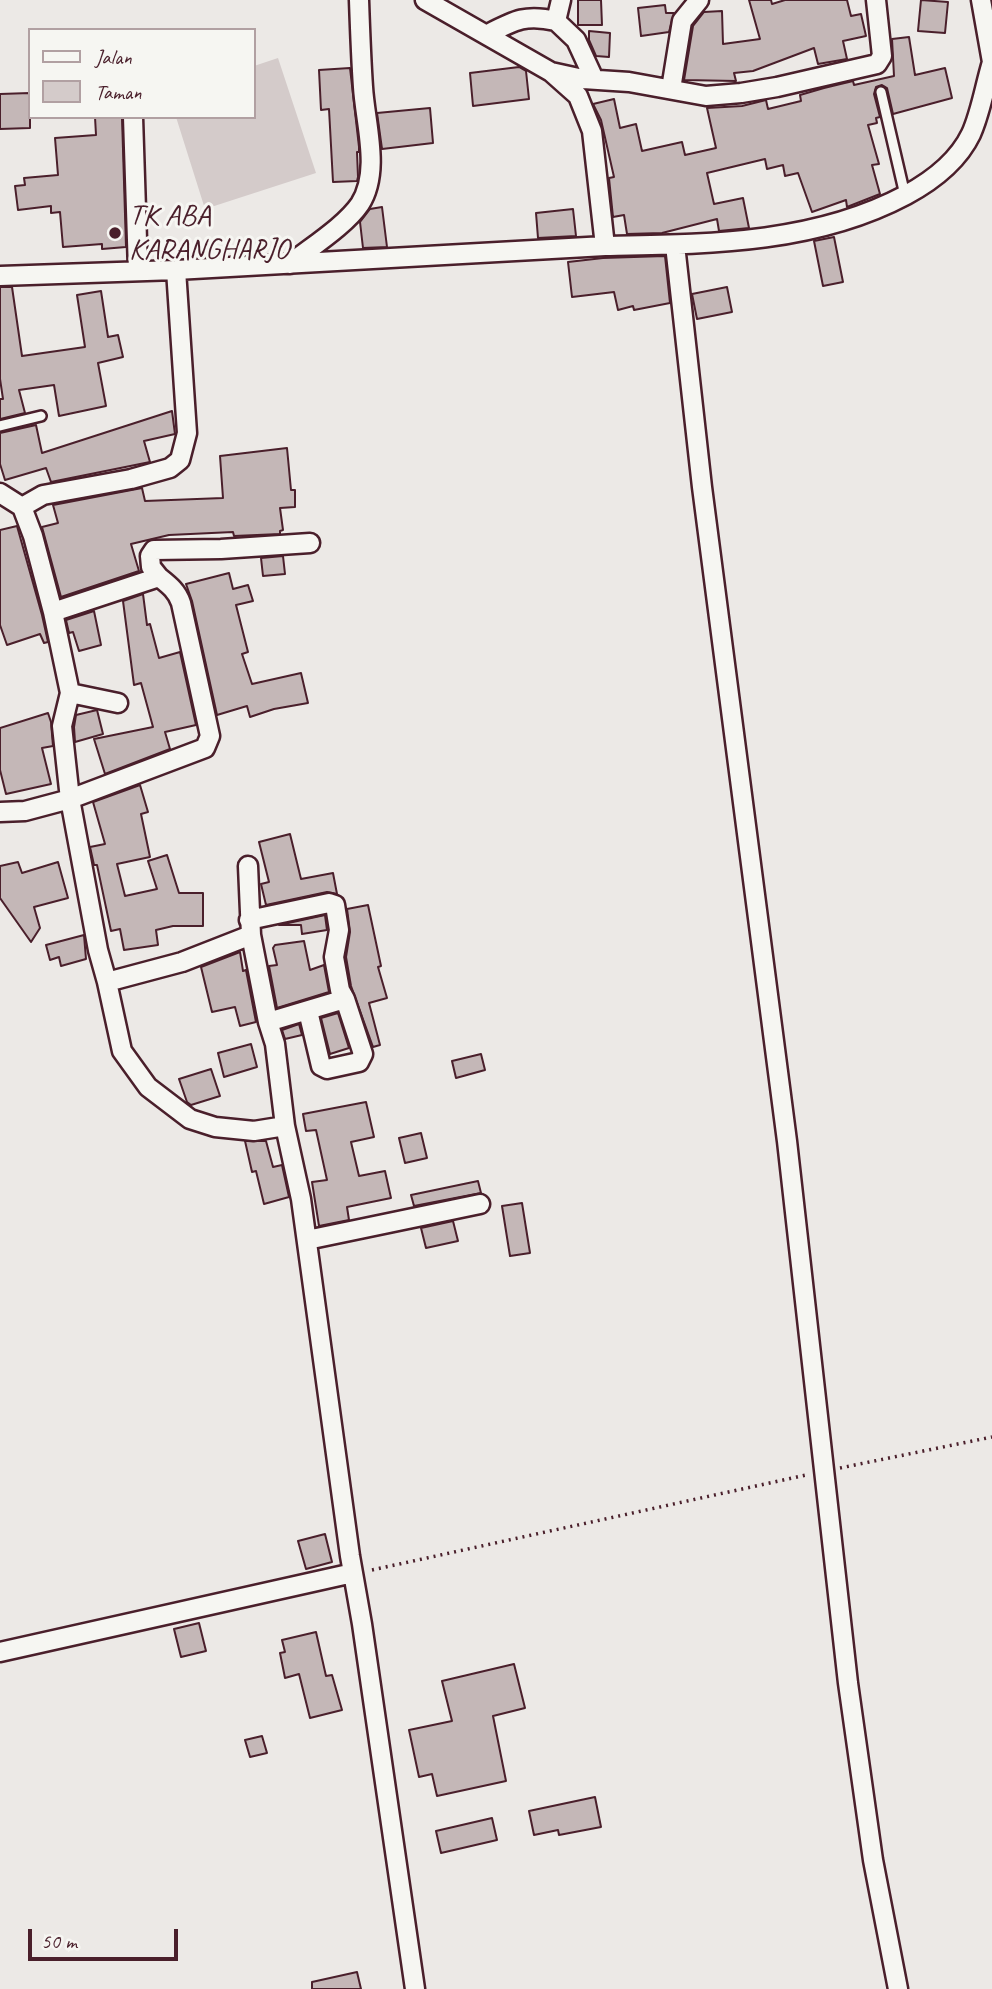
<!DOCTYPE html>
<html>
<head>
<meta charset="utf-8">
<style>
  body { margin:0 }
  #map { position:relative; width:992px; height:1989px; overflow:hidden; background:#ece9e6; font-family:Caveat,sans-serif }
  canvas { display:block }
  .legend { position:absolute; left:28px; top:28px; width:228px; height:91px; box-sizing:border-box; background:#f6f6f2; border:2px solid #b1a0a2; margin:0; padding:9px 12px; list-style:none; font-size:21px; color:#4a1f2b }
  .legend li { display:flex; align-items:center; gap:14px; height:35px }
  .legend b { width:35px; border:2px solid #b1a0a2 }
  .scale { position:absolute; left:28px; top:1929px; width:150px; height:32px; box-sizing:border-box; border:4px solid #4a1f2b; border-top:0; padding-left:9px; font-size:21px; line-height:24px; white-space:nowrap; color:#4a1f2b; -webkit-text-stroke:5px #f6f6f2; paint-order:stroke }
</style>
</head>
<body>
<div id="map">
<canvas width="992" height="1989"></canvas>
<ul class="legend">
<li><b style="height:9px;background:#f6f6f2"></b>Jalan</li>
<li><b style="height:19px;background:#d4cbca"></b>Taman</li>
</ul>
<div class="scale">50 m</div>
</div>
<script>
const context = document.querySelector('canvas').getContext('2d');
context.lineJoin = 'round';
function paint(path, color) { context.fillStyle = color; context.fill(path, 'evenodd'); }
function strokePath(path, color, width, dash) { context.strokeStyle = color; context.lineWidth = width; context.lineCap = dash ? 'butt' : 'round'; context.setLineDash(dash || []); context.stroke(path); }
function write(font, color, halo, rows, align = 'center') {
  context.font = font + ' Caveat,sans-serif'; context.lineWidth = 6; context.setLineDash([]); context.textBaseline = 'middle'; context.strokeStyle = halo; context.fillStyle = color; for (const [text, x, y, turn = 0] of rows) {
    context.save(); context.translate(x, y); context.rotate((+turn || 0) * Math.PI / 180); context.textAlign = isNaN(turn) ? turn : align; if (halo) context.strokeText(text, 0, 0); context.fillText(text, 0, 0); context.restore();
  }
}
const green = new Path2D(`
  M 278,58 L 316,173 L 205,209 L 176,117 L 254,117 L 254,66 Z`);
const building = new Path2D(`
  M 578,0 L 601,0 L 602,25 L 578,25 Z
  M 749,0 L 771,0 L 772,4 L 785,0 L 847,0 L 851,16 L 861,14 L 866,36 L 843,41 L 847,59 L 818,64 L 814,48 L 753,71 L 734,73 L 736,81 L 684,80 L 693,26 L 704,12 L 722,11 L 723,44 L 760,39 Z
  M 921,0 L 948,2 L 945,33 L 918,31 Z
  M 665,5 L 666,13 L 674,13 L 669,32 L 641,36 L 638,8 Z
  M 589,31 L 610,33 L 609,57 L 596,56 L 589,40 Z
  M 909,37 L 915,75 L 945,68 L 952,98 L 893,114 L 887,88 L 882,85 L 876,87 L 874,94 L 880,117 L 876,118 L 877,123 L 868,125 L 879,164 L 872,165 L 880,194 L 847,207 L 846,200 L 812,212 L 798,173 L 785,176 L 783,165 L 767,169 L 765,159 L 707,173 L 714,204 L 743,198 L 749,228 L 719,231 L 717,219 L 662,233 L 627,234 L 624,215 L 613,217 L 609,178 L 614,177 L 601,120 L 593,104 L 614,99 L 620,128 L 636,124 L 642,151 L 682,142 L 685,155 L 716,148 L 707,108 L 742,106 L 766,100 L 768,109 L 801,101 L 800,95 L 824,88 L 853,81 L 854,85 L 894,76 L 892,39 Z
  M 519,67 L 526,71 L 529,99 L 473,106 L 470,73 Z
  M 350,68 L 359,147 L 359,152 L 357,152 L 358,177 L 357,181 L 333,182 L 329,109 L 321,110 L 319,70 Z
  M 30,93 L 30,128 L 0,129 L 0,94 Z
  M 430,108 L 433,143 L 382,149 L 377,113 Z
  M 95,117 L 122,117 L 126,247 L 102,249 L 102,244 L 63,247 L 60,212 L 51,213 L 51,206 L 18,210 L 15,186 L 25,185 L 24,178 L 58,175 L 55,138 L 96,135 Z
  M 382,207 L 387,247 L 363,248 L 360,222 L 370,209 Z
  M 573,209 L 576,236 L 538,238 L 536,213 Z
  M 834,237 L 843,282 L 823,286 L 814,241 Z
  M 665,256 L 670,303 L 634,310 L 633,306 L 618,310 L 614,292 L 572,297 L 568,262 L 603,258 Z
  M 0,287 L 12,287 L 22,356 L 85,347 L 77,295 L 101,291 L 108,337 L 118,335 L 123,357 L 98,363 L 106,406 L 59,416 L 54,385 L 19,390 L 25,413 L 0,419 L 0,399 L 3,399 L 0,379 Z
  M 727,287 L 732,312 L 697,319 L 692,294 Z
  M 172,411 L 175,434 L 144,441 L 150,462 L 51,482 L 46,468 L 5,480 L 0,464 L 0,433 L 36,425 L 42,453 Z
  M 287,448 L 291,490 L 295,490 L 295,507 L 280,508 L 283,530 L 280,531 L 280,534 L 234,536 L 233,532 L 169,535 L 131,544 L 139,571 L 61,597 L 42,527 L 58,523 L 53,505 L 142,488 L 145,501 L 223,498 L 220,456 Z
  M 17,526 L 42,615 L 48,642 L 44,643 L 40,634 L 7,645 L 0,625 L 0,530 Z
  M 283,556 L 285,574 L 263,576 L 261,558 Z
  M 229,573 L 233,589 L 248,585 L 253,601 L 236,605 L 248,652 L 242,654 L 252,684 L 301,673 L 308,703 L 274,709 L 250,717 L 247,706 L 217,715 L 192,601 L 186,584 Z
  M 143,594 L 147,625 L 150,624 L 159,658 L 180,652 L 196,725 L 165,732 L 170,749 L 105,774 L 94,739 L 153,727 L 141,683 L 134,685 L 123,601 Z
  M 94,611 L 101,645 L 79,651 L 73,632 L 69,633 L 66,620 Z
  M 97,710 L 103,734 L 75,742 L 74,727 L 76,715 Z
  M 48,713 L 51,722 L 53,746 L 42,748 L 51,784 L 6,794 L 0,770 L 0,728 Z
  M 140,785 L 148,812 L 141,814 L 150,857 L 117,864 L 125,896 L 157,889 L 148,861 L 167,855 L 179,893 L 203,893 L 203,926 L 173,926 L 156,930 L 158,945 L 124,950 L 120,929 L 111,931 L 97,865 L 94,865 L 90,847 L 105,844 L 93,802 Z
  M 290,834 L 301,879 L 333,873 L 337,894 L 327,892 L 266,905 L 261,884 L 269,882 L 259,842 Z
  M 18,862 L 22,873 L 58,862 L 68,898 L 34,907 L 40,928 L 31,942 L 0,898 L 0,866 Z
  M 368,905 L 381,966 L 378,967 L 387,998 L 369,1003 L 380,1045 L 373,1047 L 351,986 L 346,957 L 350,932 L 347,909 Z
  M 325,915 L 327,930 L 302,934 L 301,925 L 279,925 Z
  M 84,935 L 86,959 L 61,966 L 59,957 L 50,960 L 46,945 Z
  M 304,941 L 310,970 L 324,965 L 329,992 L 277,1008 L 269,966 L 277,965 L 273,948 L 275,945 Z
  M 240,952 L 243,971 L 246,970 L 256,1022 L 240,1026 L 235,1007 L 212,1012 L 201,967 Z
  M 338,1013 L 349,1048 L 330,1054 L 321,1018 Z
  M 299,1024 L 302,1035 L 285,1039 L 282,1030 Z
  M 251,1044 L 257,1067 L 224,1077 L 218,1053 Z
  M 481,1054 L 485,1070 L 456,1078 L 452,1061 Z
  M 211,1069 L 220,1096 L 191,1105 L 187,1102 L 179,1079 Z
  M 366,1102 L 374,1137 L 351,1142 L 359,1176 L 385,1171 L 391,1198 L 347,1207 L 349,1220 L 319,1226 L 312,1182 L 327,1180 L 316,1130 L 306,1131 L 303,1114 Z
  M 421,1133 L 427,1158 L 405,1163 L 399,1138 Z
  M 245,1141 L 266,1141 L 273,1167 L 282,1165 L 289,1197 L 264,1204 L 256,1171 L 252,1172 Z
  M 478,1181 L 481,1193 L 414,1206 L 411,1195 Z
  M 522,1203 L 530,1253 L 510,1256 L 502,1206 Z
  M 453,1221 L 458,1241 L 426,1248 L 421,1228 Z
  M 325,1534 L 332,1562 L 306,1569 L 298,1541 Z
  M 199,1623 L 206,1651 L 181,1657 L 174,1629 Z
  M 316,1632 L 326,1676 L 332,1675 L 342,1710 L 310,1718 L 299,1674 L 285,1678 L 280,1653 L 285,1652 L 282,1640 Z
  M 514,1664 L 525,1708 L 493,1716 L 506,1781 L 437,1796 L 432,1774 L 419,1777 L 409,1730 L 452,1721 L 442,1681 Z
  M 262,1736 L 267,1753 L 250,1757 L 245,1740 Z
  M 595,1797 L 601,1827 L 559,1835 L 558,1830 L 534,1835 L 529,1811 Z
  M 492,1818 L 497,1840 L 441,1853 L 436,1831 Z
  M 357,1972 L 361,1989 L 312,1989 L 312,1982 Z`);
const path = new Path2D(`
  M 840,1468 L 992,1437
  M 372,1570 L 806,1475`);
const service = new Path2D(`
  M 881,92 L 905,195
  M 0,426 L 41,416`);
const minor = new Path2D(`
  M 425,0 L 551,72 L 578,96 L 592,131 L 605,246
  M 981,0 L 992,62
  M 556,21 L 576,40 L 594,79
  M 488,34 C 515,20 526,14 556,21 L 561,0
  M 551,72 L 583,79 L 629,82 L 706,96 L 741,93 L 777,87 L 877,64 L 882,56 L 876,0
  M 671,89 L 682,21 L 699,0
  M 133,117 L 138,271
  M 675,245 L 702,487 L 787,1141 L 848,1683 L 873,1860 L 898,1989
  M 290,264 C 311,247 345,226 360,204 C 381,171 365,123 363,87 C 361,58 360,29 359,0
  M 0,276 L 176,270 L 605,246 C 708,244 814,244 906,195 C 932,181 958,161 971,134 C 981,112 985,85 992,62
  M 0,493 L 22,507 L 33,536 L 53,612 L 70,693 L 62,726 L 70,799 L 205,748 L 210,736 L 181,603 C 177,591 169,585 159,577 L 53,612
  M 22,507 L 43,495 L 131,479 L 170,468 L 180,460 L 187,433 L 176,270
  M 159,577 L 151,567 L 150,556 L 154,550 L 221,549 L 310,543
  M 70,693 L 118,703
  M 0,812 L 25,811 L 70,799 L 98,950 L 107,982 L 122,1051 L 148,1087 L 190,1119 L 215,1127 L 254,1131 L 285,1126 L 301,1199 L 350,1556 L 362,1624 L 415,1989
  M 249,920 L 329,903 L 335,905 L 339,930 L 334,957 L 340,990 L 345,999 L 268,1022
  M 251,935 L 268,1022 L 275,1044 L 285,1126
  M 107,982 L 182,962 L 251,935 L 248,866
  M 308,1011 L 321,1066 L 327,1069 L 359,1062 L 363,1054 L 345,999
  M 307,1240 L 480,1204
  M 0,1652 L 353,1573`);
const markers = [
  [115,233,7,"#4a1f2b"]
];
const poiNames = [
  ["TK ABA",129,216],
  ["KARANGHARJO",129,250]
];
paint(green, '#d4cbca');
paint(building, '#c4b7b7');
strokePath(building, '#4a1f2b', 2);
strokePath(service, '#4a1f2b', 14);
strokePath(minor, '#4a1f2b', 23);
strokePath(path, '#4a1f2b', 3.5, [2, 5]);
strokePath(service, '#f6f6f2', 9);
strokePath(minor, '#f6f6f2', 18);
for (const [x, y, r, color] of markers) { const dot = new Path2D(); dot.arc(x, y, r, 0, 2 * Math.PI); context.fillStyle = color; context.fill(dot); strokePath(dot, '#f6f6f2', 2.5); }
write('30px', '#4a1f2b', '#f6f6f2', poiNames, 'left');
</script>
</body>
</html>
